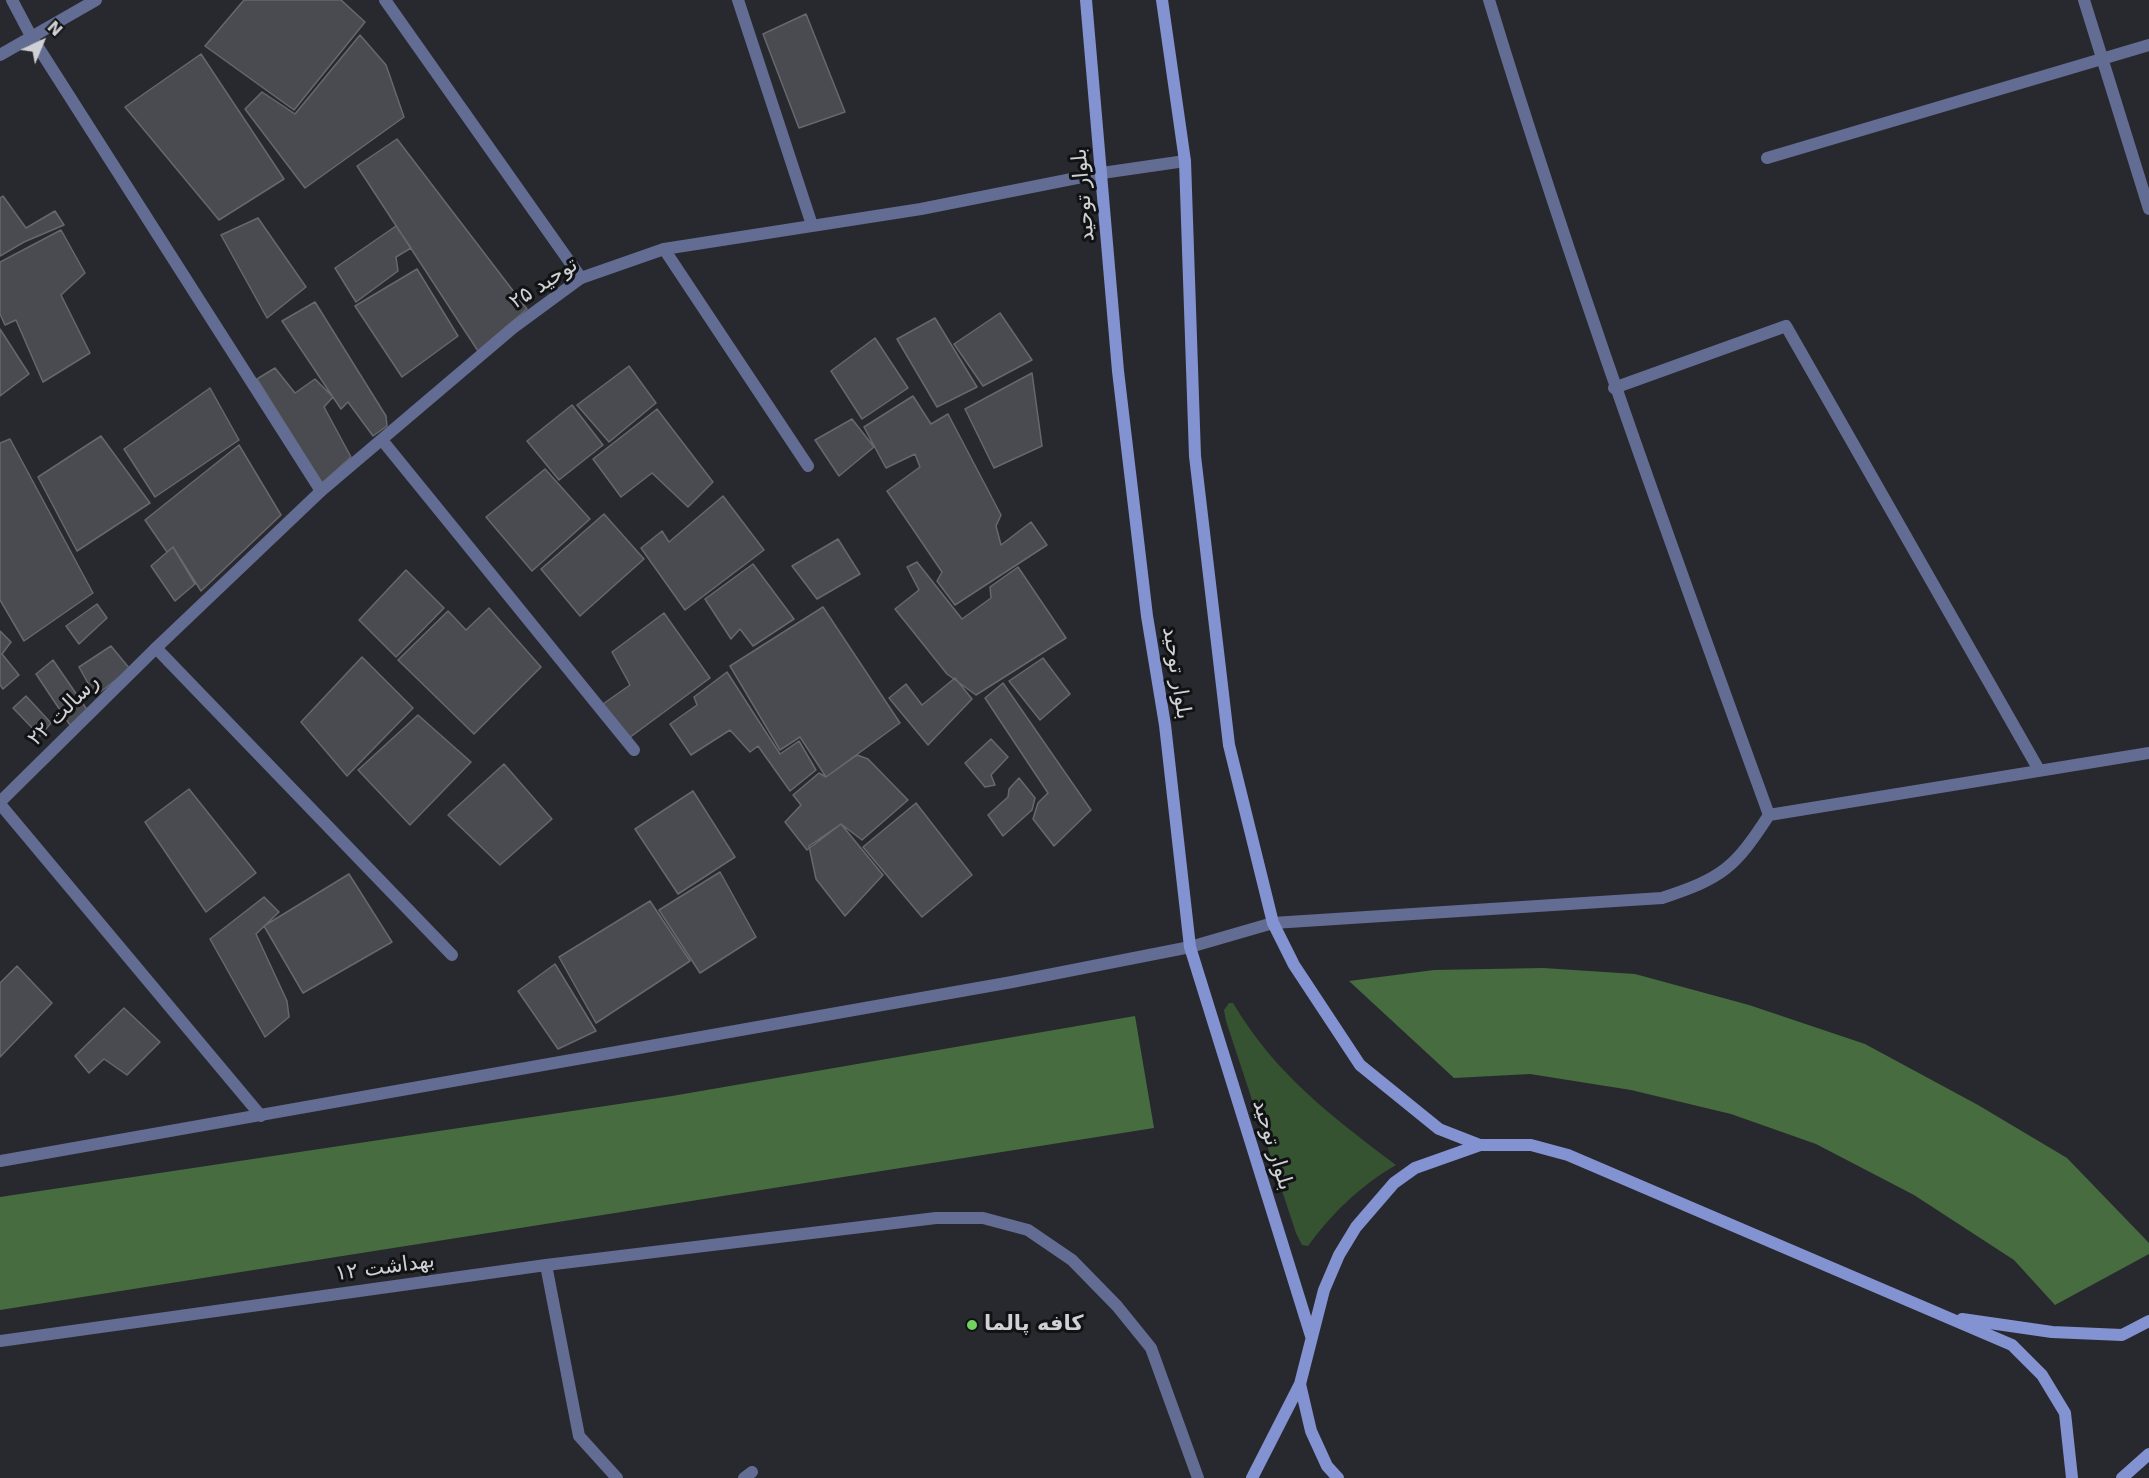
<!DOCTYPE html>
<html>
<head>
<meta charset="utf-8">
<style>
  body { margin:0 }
  #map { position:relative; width:2149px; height:1478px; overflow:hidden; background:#28292e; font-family:"DejaVu Sans",sans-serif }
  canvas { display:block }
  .north { position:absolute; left:12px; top:12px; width:60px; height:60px; -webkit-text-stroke:4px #111214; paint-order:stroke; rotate:44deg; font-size:16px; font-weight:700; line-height:24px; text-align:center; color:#d0d1d4 }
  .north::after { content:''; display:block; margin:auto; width:21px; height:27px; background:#d0d1d4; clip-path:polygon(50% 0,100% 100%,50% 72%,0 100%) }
</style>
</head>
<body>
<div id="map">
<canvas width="2149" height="1478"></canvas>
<div class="north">N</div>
</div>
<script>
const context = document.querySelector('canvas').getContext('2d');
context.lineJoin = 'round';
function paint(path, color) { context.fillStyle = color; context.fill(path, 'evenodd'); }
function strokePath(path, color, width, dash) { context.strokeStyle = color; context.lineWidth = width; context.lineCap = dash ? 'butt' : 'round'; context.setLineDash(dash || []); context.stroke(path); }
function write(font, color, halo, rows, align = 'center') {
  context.font = font + ' "DejaVu Sans",Cairo,sans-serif'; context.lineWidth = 6; context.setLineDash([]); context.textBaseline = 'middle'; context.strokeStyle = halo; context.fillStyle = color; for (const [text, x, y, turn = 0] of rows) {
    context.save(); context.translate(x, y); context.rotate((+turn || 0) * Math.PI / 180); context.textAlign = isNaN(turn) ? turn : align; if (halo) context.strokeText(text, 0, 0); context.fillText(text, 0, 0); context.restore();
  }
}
const green = new Path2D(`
  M 1229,1003 L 1233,1003 C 1275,1074 1331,1116 1396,1165 C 1360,1186 1333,1212 1308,1246 L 1302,1245 L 1296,1233 L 1226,1021 L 1224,1010 Z`);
const water = new Path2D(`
  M 1543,968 L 1635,974 L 1749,1005 L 1865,1044 L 1978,1105 L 2067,1158 L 2149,1243 L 2149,1254 L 2055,1305 L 2014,1260 L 1914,1195 L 1816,1144 L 1731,1114 L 1631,1090 L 1530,1074 L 1454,1078 L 1349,981 L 1434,970 Z
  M 1135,1016 L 1154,1128 L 0,1310 L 0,1197 L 672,1096 Z`);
const building = new Path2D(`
  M 244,0 L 341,0 L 365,22 L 294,110 L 205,46 Z
  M 806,14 L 845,112 L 799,128 L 763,34 Z
  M 360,35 L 386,65 L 404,117 L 305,188 L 245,109 L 262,92 L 295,114 Z
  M 201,54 L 284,179 L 219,220 L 125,107 Z
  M 397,139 L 527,309 L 478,351 L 357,166 Z
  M 3,196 L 26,228 L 55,211 L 64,225 L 24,242 L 0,256 L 0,198 Z
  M 258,218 L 306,287 L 267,318 L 221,235 Z
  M 396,226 L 411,248 L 396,257 L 398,271 L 356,302 L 335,268 Z
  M 61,230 L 85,273 L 61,295 L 90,353 L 43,382 L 16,320 L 5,325 L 0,314 L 0,262 Z
  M 417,269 L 458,336 L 402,377 L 355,306 Z
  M 315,302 L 386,416 L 387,426 L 373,436 L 348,402 L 341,409 L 282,321 Z
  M 1000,313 L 1032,360 L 983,386 L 954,344 Z
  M 935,318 L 977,387 L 937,407 L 897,339 Z
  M 0,329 L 29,374 L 0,396 Z
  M 875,338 L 908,388 L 862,419 L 831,371 Z
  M 629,366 L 656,403 L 609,442 L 577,405 Z
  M 275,368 L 295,393 L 315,379 L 333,397 L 324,407 L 351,457 L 322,483 L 257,379 Z
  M 1032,373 L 1042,446 L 994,468 L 965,409 Z
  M 210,388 L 239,440 L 155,497 L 124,449 Z
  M 913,396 L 931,424 L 948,414 L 1001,515 L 996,526 L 1001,545 L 1031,522 L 1047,545 L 955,605 L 937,581 L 942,572 L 887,491 L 920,467 L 915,454 L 886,468 L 864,427 Z
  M 572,405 L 603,445 L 559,480 L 527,441 Z
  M 657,409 L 713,482 L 688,507 L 652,473 L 621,497 L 593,459 Z
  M 852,419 L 874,447 L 839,476 L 815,440 Z
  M 101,436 L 150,503 L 77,551 L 38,477 Z
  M 10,439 L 93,593 L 24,641 L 0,600 L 0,443 Z
  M 239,445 L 281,515 L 201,591 L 173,547 L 167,552 L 145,520 Z
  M 545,469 L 590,519 L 532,571 L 486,517 Z
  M 723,496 L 764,550 L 685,610 L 641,548 L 662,531 L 669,542 Z
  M 604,514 L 644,559 L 580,616 L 541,569 Z
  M 838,539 L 860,574 L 817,599 L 792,566 Z
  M 173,547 L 195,584 L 175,601 L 151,566 Z
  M 917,562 L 962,619 L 991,598 L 990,587 L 1018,567 L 1066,638 L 976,695 L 947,674 L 895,609 L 919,590 L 907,567 Z
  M 753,564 L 794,619 L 753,646 L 740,629 L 731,639 L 705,599 Z
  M 406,570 L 444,608 L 396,657 L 359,620 Z
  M 97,604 L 107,618 L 79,644 L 66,626 Z
  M 823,607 L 900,723 L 826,777 L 800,737 L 780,750 L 730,666 Z
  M 489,608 L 541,667 L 474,734 L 398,660 L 448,611 L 466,630 Z
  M 664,613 L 710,678 L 625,741 L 603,704 L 630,685 L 612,652 Z
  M 0,631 L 11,642 L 2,654 L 19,675 L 3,689 L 0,685 Z
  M 111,646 L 130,669 L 95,696 L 79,667 Z
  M 362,657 L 413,708 L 347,776 L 301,722 Z
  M 1043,658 L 1070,694 L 1040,720 L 1009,681 Z
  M 53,660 L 88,711 L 70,725 L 36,674 Z
  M 727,672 L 780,754 L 799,741 L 816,770 L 790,791 L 758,746 L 750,752 L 730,730 L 691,755 L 670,724 L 697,705 L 694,697 Z
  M 955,678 L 972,699 L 928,745 L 889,698 L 906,684 L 922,705 Z
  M 1003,683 L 1091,810 L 1054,846 L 1033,819 L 1038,803 L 1048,793 L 985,698 Z
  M 26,696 L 51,723 L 40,736 L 13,708 Z
  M 418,715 L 471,762 L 410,825 L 358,770 Z
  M 991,739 L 1008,757 L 991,775 L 995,785 L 985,787 L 965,763 Z
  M 857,755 L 868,759 L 908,800 L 862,840 L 841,824 L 807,850 L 785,822 L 801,805 L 793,795 L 819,773 L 826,777 Z
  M 504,764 L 552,819 L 500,865 L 448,815 Z
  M 1019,778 L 1035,798 L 1032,810 L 1003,836 L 988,815 L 1008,797 L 1009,789 Z
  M 189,789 L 256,873 L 206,912 L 145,822 Z
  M 693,791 L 735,857 L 678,894 L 635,829 Z
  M 916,803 L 972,875 L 922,917 L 863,847 Z
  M 841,824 L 883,875 L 845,916 L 816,879 L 809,846 Z
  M 720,872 L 756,937 L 700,973 L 659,910 Z
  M 349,874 L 392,942 L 303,993 L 264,926 Z
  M 264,897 L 279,912 L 256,934 L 287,1001 L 289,1017 L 265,1037 L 210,939 Z
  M 650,901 L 690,961 L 596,1023 L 559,957 Z
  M 555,964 L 596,1031 L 558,1049 L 518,991 Z
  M 17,966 L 52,1003 L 0,1057 L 0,983 Z
  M 124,1008 L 160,1042 L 127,1075 L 104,1059 L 89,1073 L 75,1056 Z`);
const minor = new Path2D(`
  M 12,0 L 31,36 L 321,491
  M 385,0 L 581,278
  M 738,0 L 812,225
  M 2084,0 L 2149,209
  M 0,55 L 96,0
  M 1767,158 L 2149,45
  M 664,249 L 808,466
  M 1614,388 L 1786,326 L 2039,770
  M 382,440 L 634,750
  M 156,648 L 452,955
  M 0,804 L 261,1116
  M 1769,815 L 2149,753
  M 0,1161 L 1012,982 L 1190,947 L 1273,923 L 1662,898 C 1722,878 1734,869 1769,815 C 1671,545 1573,275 1489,0
  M 546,1265 L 936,1218 L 983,1218 L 1028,1230 L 1072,1260 L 1117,1306 L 1151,1348 L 1198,1478
  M 0,1341 L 546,1265 L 579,1436 L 617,1478
  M 744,1478 L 752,1472`);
const tertiary = new Path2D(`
  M 0,802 L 156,648 L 321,491 L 513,328 L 581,278 L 664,249 L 921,209 L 1102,173 L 1185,161`);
const secondary = new Path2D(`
  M 1086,0 L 1118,371 L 1147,616 L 1165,725 L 1190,947 L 1311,1336
  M 1162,0 L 1185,161 L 1195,456 L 1229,745 L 1273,923 L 1294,965 L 1360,1065 L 1439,1129 L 1480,1145
  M 1962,1319 L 2052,1332 L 2122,1335 L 2149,1321
  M 1252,1478 L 1300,1384
  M 1338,1478 L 1327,1466 L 1311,1431 L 1300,1384 L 1324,1290 L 1339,1255 L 1356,1227 L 1394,1183 L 1415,1168 L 1480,1145 L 1531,1145 L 1568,1155 L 2012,1345 L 2042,1375 L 2065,1413 L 2072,1478
  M 2122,1478 L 2149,1454`);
const markers = [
  [972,1325,6,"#71d25e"]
];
const streetNames = [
  ["بلوار توحید",1084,195,-95],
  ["توحید ۲۵",544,284,-33],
  ["بلوار توحید",1176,673,81],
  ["رسالت ۲۲",64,711,-45],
  ["بلوار توحید",1272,1145,73],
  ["بهداشت ۱۲",385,1268,-8]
];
const poiNames = [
  ["کافه پالما",984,1325]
];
paint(green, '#365331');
paint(water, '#476c40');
paint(building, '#4a4b51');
strokePath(building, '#67686e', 1.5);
strokePath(minor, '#636d94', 12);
strokePath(tertiary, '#636d94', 12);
strokePath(secondary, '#8393d1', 12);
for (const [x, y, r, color] of markers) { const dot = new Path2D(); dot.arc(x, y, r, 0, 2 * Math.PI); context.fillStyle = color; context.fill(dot); strokePath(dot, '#111214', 2); }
write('21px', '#d0d1d4', '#111214', streetNames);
write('bold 21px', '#d0d1d4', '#111214', poiNames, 'left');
</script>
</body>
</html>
